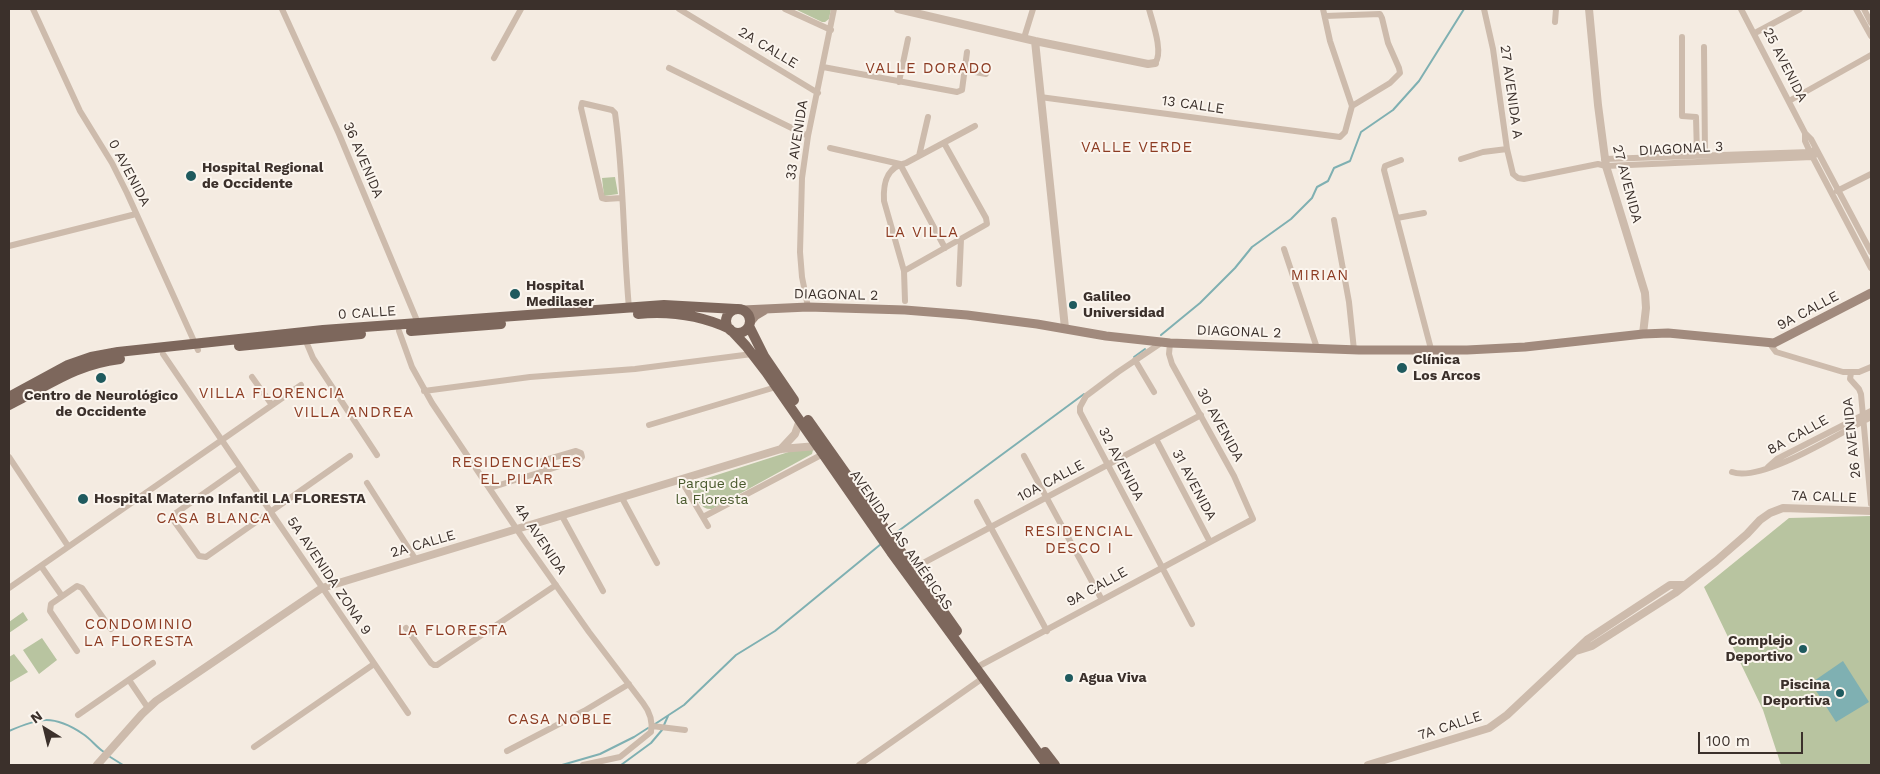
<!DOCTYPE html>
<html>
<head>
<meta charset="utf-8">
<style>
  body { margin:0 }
  #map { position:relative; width:1880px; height:774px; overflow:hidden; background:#f4ebe1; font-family:"Work Sans",sans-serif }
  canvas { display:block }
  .frame { position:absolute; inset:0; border:10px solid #3b302b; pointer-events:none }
  .north { position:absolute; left:20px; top:704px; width:50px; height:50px; -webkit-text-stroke:4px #fbf5ee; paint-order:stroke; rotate:324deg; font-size:14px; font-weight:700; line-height:20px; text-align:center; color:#3b302b }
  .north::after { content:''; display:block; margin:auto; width:18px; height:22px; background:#3b302b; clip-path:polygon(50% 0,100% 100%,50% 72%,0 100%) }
  .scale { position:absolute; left:1698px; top:732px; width:105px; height:22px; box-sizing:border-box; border:2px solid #3b302b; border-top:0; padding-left:6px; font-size:15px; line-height:18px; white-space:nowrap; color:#3b302b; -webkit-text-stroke:4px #fbf5ee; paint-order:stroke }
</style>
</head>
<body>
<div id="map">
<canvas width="1880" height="774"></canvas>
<div class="frame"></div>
<div class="north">N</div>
<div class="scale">100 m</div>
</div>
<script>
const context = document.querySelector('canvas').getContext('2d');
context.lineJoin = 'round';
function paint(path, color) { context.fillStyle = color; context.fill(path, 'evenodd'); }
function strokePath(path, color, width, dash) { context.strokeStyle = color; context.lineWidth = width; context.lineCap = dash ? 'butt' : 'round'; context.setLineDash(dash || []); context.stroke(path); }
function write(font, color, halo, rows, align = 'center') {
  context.font = font + ' "Work Sans",sans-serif'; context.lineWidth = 4; context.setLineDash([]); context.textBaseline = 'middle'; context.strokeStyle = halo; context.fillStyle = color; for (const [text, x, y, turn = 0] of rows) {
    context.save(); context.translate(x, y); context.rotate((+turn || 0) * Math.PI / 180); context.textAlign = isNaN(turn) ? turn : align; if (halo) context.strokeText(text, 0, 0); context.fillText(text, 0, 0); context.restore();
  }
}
const green = new Path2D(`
  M 795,9 L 831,9 L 829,19 L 825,22 L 822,22 Z
  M 615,177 L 618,194 L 604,196 L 602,178 Z
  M 801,448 L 813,450 L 812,454 L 712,509 C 701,510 698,500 693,492 L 695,484 L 698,481 Z
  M 1871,516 L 1871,765 L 1781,765 L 1763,710 L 1704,587 L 1789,518 Z
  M 23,612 L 28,620 L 9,633 L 9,622 Z
  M 42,638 L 57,660 L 39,674 L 23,650 Z
  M 14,654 L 28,672 L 9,683 L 9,657 Z`);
const water = new Path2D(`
  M 1843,661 L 1869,702 L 1836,722 L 1811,683 Z`);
const stream = new Path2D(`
  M 1161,335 L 1200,303 L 1235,268 L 1252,247 L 1291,219 L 1312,198 L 1317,187 L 1328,181 L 1334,168 L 1350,161 L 1361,132 L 1393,110 L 1419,81 L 1464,9
  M 1134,357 L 1145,349
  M 893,535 L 1084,394
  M 655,724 L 684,705 L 736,655 L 775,631 L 881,544
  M 664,725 L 668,716
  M 9,731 C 39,718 53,714 83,734 C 91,739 96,747 104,752
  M 107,755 L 123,765
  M 562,765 L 600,754 L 634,737 L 648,728
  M 621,765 L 651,743 L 662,730`);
const minor = new Path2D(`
  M 33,9 L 80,111 L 112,163 L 127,193 L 198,350
  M 282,9 L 339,134 L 418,323
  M 679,9 L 818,93
  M 785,9 L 831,30
  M 1149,9 C 1152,21 1164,53 1155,63
  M 1484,9 L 1493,49 L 1507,149 L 1513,174 L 1518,178 L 1524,179 L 1598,164 L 1606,166 L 1812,157 L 1818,153
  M 1741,9 L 1805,133 L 1811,139 L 1871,252
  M 1856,9 L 1871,36
  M 1864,9 L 1871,23
  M 1325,16 L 1380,14 L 1382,18 L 1388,43 L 1399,68 L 1400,73 L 1390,83 L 1352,106
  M 1555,22 L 1556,9
  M 1755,33 L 1800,9
  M 1682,37 L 1682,116 L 1696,117 L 1697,155
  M 1024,38 L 1033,9
  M 1704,47 L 1705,155
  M 494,58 L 521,9
  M 823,67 L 957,92 L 962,90 L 967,52
  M 669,68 L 808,136
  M 964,70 L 986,74
  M 899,82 L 908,39
  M 1040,97 L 1340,137 L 1345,132 L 1352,106 L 1330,41 L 1323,9
  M 1789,101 L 1871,55
  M 1805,133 L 1805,141 L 1810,152 L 1871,268
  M 830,148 L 900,164 L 945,248
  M 919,156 L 928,117
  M 1461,159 L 1483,152 L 1507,149
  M 1604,159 L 1810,152 L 1816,149
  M 1401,160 L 1385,166 L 1384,170 L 1431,349
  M 1837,191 L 1871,174
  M 621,198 L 606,199 L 602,198 L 581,108 L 582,103 L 612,110 L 615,113 C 624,177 623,243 629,308
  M 1397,218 L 1424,213
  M 1334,220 L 1349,302 L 1354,350
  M 9,246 L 136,214
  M 1284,249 L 1317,348
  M 904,271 L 987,224 L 986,218 L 944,143
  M 959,284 L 961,239
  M 905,301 L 904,271 L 884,201 C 883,184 886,167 906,163 L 975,126
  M 808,307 L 802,277 L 800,252 L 802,178 L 808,136 L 834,9
  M 399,331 L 412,367 L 432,403 L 524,540 L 589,632 L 643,703 C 650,712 653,721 651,732 L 620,757 L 583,765
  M 305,339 L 313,358 L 377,455
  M 1161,343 L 1118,372 L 1086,396 L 1080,407 L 1080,412 L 1192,624
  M 1770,344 L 1776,352 L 1843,372 L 1859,372 L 1871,367
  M 163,354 L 408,713
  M 1135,360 L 1154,392
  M 1851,373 L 1850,379 L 1859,389 L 1861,394 L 1871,504
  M 252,377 L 272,405
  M 424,391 L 530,377 L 635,369 L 752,354
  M 649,425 L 776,387
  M 1156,439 L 1210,542
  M 1024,456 L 1102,600
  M 9,457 L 68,546
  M 1768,467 L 1777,459 L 1871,411
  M 240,468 L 176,513 L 173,517 L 174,521 L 199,556 L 206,557 L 350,456
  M 1732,472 C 1762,483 1841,432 1871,417
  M 681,480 L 708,526
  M 367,483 L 416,560
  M 490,488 L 579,460 L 582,457 L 581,453 L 576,451 L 542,461 L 541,464 L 543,471
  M 622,498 L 657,563
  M 977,502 L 1047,631
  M 562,516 L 603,591
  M 703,517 L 823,454
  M 41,566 L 62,596
  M 912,569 L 1201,415
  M 9,588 L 301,385
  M 406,628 L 431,663 L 434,665 L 437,665 L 556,585
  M 77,651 L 50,611 L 51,604 L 77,586 L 82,588 L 111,629
  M 981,665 L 1253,519 L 1234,476 L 1172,364 L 1169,354 L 1170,343
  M 129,680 L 148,708
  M 78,715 L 153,663
  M 652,726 L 685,730
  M 254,747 L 374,664
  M 507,751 L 584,711 L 629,684
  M 859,765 L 983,678`);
const tertiary = new Path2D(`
  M 898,9 L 1035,41 L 1148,64 L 1155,63
  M 1589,9 L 1598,105 L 1606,166 L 1645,293 L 1646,308 L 1643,334
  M 1035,41 L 1065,328
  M 781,449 L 795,434 L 800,420
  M 1576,651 L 1592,646 L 1675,593 L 1716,561 L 1747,534 L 1760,520 L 1770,513 L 1783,508 L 1871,511
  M 97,765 L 142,714 L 156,701 L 322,588 L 781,449 L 817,446
  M 1368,765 L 1489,728 L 1507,715 L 1588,639 L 1670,585 L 1684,585`);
const secondary = new Path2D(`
  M 743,310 L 808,307 L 905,310 L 967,315 L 1037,324 L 1106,336 L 1170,343 L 1359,350 L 1467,350 L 1525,347 L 1643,334 L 1668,333 L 1774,343 L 1871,293
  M 750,322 L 755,316 L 765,310`);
const primary = new Path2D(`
  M726 321a12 12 0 1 1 24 0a12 12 0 1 1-24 0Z
  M 638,314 C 670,311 700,315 730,329
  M 749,326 L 764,356 L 794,400
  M 411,331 L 501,324
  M 732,331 L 746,346 L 766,372 L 891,552 L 1047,765
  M 239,346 L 361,334
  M 9,397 L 68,365 L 91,357 L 118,352 L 323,330 L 664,305 L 736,309
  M 9,405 C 50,385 73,365 120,359
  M 808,420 L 957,631
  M 1045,752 L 1055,765`);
const markers = [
  [191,176,6,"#1f5a5e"],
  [515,294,6,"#1f5a5e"],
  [1073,305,5,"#1f5a5e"],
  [1402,368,6,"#1f5a5e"],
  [101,378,6,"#1f5a5e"],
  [83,499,6,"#1f5a5e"],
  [1803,649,5,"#1f5a5e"],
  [1069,678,5,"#1f5a5e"],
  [1840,693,5,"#1f5a5e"]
];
const streetNames = [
  ["2A CALLE",768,48,31],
  ["25 AVENIDA",1785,65,63],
  ["27 AVENIDA A",1511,92,82],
  ["13 CALLE",1193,105,8],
  ["33 AVENIDA",797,140,-81],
  ["DIAGONAL 3",1681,149,-3],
  ["36 AVENIDA",363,160,67],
  ["0 AVENIDA",129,173,62],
  ["27 AVENIDA",1627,184,75],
  ["DIAGONAL 2",836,295,1],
  ["9A CALLE",1808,311,-28],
  ["0 CALLE",367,313,-4],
  ["DIAGONAL 2",1239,332,2],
  ["30 AVENIDA",1220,425,61],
  ["8A CALLE",1798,435,-29],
  ["26 AVENIDA",1852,438,-96],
  ["32 AVENIDA",1121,464,62],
  ["10A CALLE",1051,481,-28],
  ["31 AVENIDA",1194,485,62],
  ["7A CALLE",1824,497,2],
  ["4A AVENIDA",540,539,56],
  ["AVENIDA LAS AMÉRICAS",901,540,55],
  ["2A CALLE",423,544,-16],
  ["5A AVENIDA ZONA 9",329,576,56],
  ["9A CALLE",1097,587,-29],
  ["7A CALLE",1450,726,-18]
];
const poiNames = [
  ["Hospital Regional",202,168],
  ["de Occidente",202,184],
  ["Hospital",526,286],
  ["Medilaser",526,302],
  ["Galileo",1083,297],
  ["Universidad",1083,313],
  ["Clínica",1413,360],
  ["Los Arcos",1413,376],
  ["Centro de Neurológico",101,396,"center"],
  ["de Occidente",101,412,"center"],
  ["Hospital Materno Infantil LA FLORESTA",94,499],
  ["Complejo",1793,641,"right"],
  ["Deportivo",1793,657,"right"],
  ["Agua Viva",1079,678],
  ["Piscina",1830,685,"right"],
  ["Deportiva",1830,701,"right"]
];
const parkNames = [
  ["Parque de",712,484],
  ["la Floresta",712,500]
];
const neighbourhoodNames = [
  ["VALLE DORADO",929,69],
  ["VALLE VERDE",1137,148],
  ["LA VILLA",922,233],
  ["MIRIAN",1320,276],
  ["VILLA FLORENCIA",272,394],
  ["VILLA ANDREA",354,413],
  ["RESIDENCIALES",517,463],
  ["EL PILAR",517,480],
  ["CASA BLANCA",214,519],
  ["RESIDENCIAL",1079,532],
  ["DESCO I",1079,549],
  ["CONDOMINIO",139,625],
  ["LA FLORESTA",139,642],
  ["LA FLORESTA",453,631],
  ["CASA NOBLE",560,720]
];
paint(green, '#b8c4a0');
paint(water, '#7fb0b2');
strokePath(stream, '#7fb0b2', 2);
strokePath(minor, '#cdbbac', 6);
strokePath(tertiary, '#cdbbac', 8);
strokePath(secondary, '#a18a7d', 9);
strokePath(primary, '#7d675c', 10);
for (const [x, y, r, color] of markers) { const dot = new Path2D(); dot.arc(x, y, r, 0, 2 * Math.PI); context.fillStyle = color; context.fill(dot); strokePath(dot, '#fbf5ee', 2); }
write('14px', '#3b302b', '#fbf5ee', streetNames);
write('bold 14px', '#3b302b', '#fbf5ee', poiNames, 'left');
write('14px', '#4a5a2e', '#fbf5ee', parkNames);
context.letterSpacing = '1px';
write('15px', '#8c3b22', '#fbf5ee', neighbourhoodNames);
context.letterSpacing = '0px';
</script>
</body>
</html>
